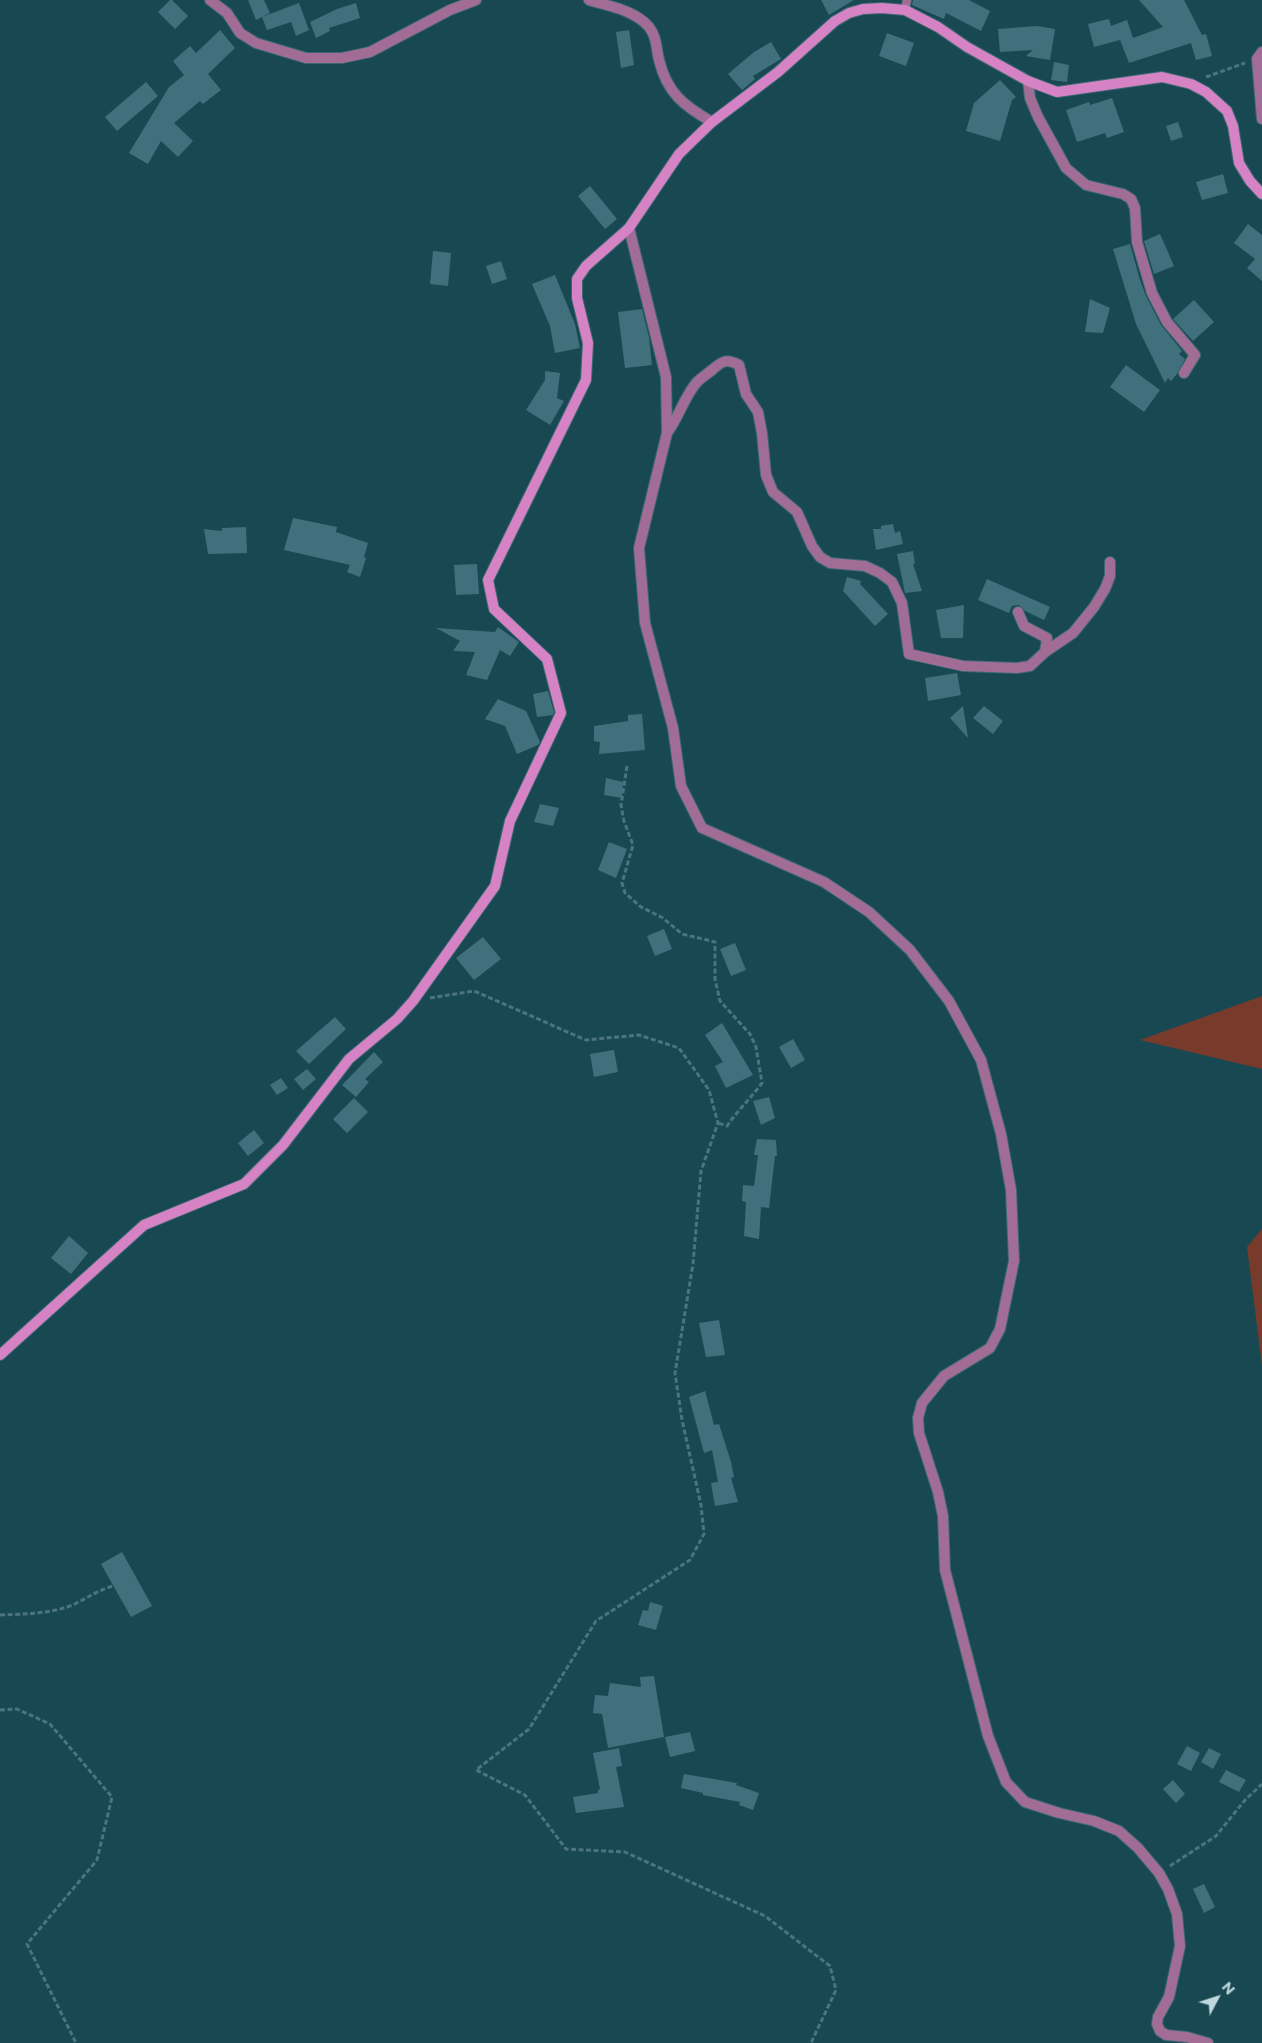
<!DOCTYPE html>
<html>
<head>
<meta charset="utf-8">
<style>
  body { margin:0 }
  #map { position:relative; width:1262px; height:2043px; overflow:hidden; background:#184953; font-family:Montserrat,sans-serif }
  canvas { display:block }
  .north { position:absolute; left:1192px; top:1973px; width:50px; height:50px; -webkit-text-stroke:4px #184953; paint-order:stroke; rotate:50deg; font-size:14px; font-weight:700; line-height:20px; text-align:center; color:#bfd7dd }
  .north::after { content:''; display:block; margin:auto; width:18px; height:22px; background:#bfd7dd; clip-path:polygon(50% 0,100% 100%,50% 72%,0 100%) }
</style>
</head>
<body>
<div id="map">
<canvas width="1262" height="2043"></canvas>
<div class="north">N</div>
</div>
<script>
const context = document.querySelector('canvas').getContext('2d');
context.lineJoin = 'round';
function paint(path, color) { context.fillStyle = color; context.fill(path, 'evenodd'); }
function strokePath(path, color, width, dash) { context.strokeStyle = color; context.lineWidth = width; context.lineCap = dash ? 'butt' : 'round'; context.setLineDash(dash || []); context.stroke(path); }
const green = new Path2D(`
  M 1262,996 L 1262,1069 L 1140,1040 Z
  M 1262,1229 L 1262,1366 L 1247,1247 Z`);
const building = new Path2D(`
  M 170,0 L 172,0 L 188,16 L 175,29 L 158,12 Z
  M 248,0 L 264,0 L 270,13 L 256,20 Z
  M 821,0 L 854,0 L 829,15 Z
  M 913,0 L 969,0 L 990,11 L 981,31 L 946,13 L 944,19 L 912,5 Z
  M 1139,0 L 1184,0 L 1202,35 L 1206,34 L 1212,56 L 1196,60 L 1191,43 L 1129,63 L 1120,40 L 1094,47 L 1088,24 L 1109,19 L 1111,26 L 1127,20 L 1133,38 L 1163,27 Z
  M 299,3 L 309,30 L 296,36 L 291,22 L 267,30 L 262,17 Z
  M 356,3 L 360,18 L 329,28 L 330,31 L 316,38 L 310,22 L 337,9 Z
  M 1037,26 L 1055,29 L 1050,60 L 1026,56 L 1033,50 L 1000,52 L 998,29 Z
  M 220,30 L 235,48 L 208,74 L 221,90 L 203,104 L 200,101 L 174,123 L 193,141 L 178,157 L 161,141 L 148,164 L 129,153 L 169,87 L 184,75 L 173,61 L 190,46 L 196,53 Z
  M 629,30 L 634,65 L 621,68 L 616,32 Z
  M 887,33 L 914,43 L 906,66 L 879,56 Z
  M 771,42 L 781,59 L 753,76 L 755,79 L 742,90 L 728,74 L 754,52 Z
  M 1054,62 L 1069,65 L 1067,82 L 1051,80 Z
  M 1000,80 L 1016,97 L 1012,100 L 1000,141 L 966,131 L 974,103 Z
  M 146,82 L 158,96 L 117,131 L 105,117 Z
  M 1112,98 L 1124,132 L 1107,138 L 1105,133 L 1077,142 L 1066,110 L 1089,102 L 1090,105 Z
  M 1178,122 L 1183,137 L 1171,141 L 1166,126 Z
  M 1223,174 L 1228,193 L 1202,200 L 1196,182 Z
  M 590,186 L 617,219 L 605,229 L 578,196 Z
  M 1248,224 L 1262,235 L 1262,281 L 1247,268 L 1255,259 L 1234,243 Z
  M 1160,234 L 1174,266 L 1154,274 L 1144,241 Z
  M 1130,244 L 1140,280 L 1146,296 L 1161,325 L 1182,351 L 1179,354 L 1185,359 L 1177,374 L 1171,381 L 1168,378 L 1165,383 L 1136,324 L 1113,249 Z
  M 433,251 L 451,253 L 448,286 L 430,284 Z
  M 501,261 L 507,279 L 492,284 L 486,266 Z
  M 555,275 L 575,324 L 580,348 L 555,353 L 550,326 L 532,284 Z
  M 1090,299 L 1110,308 L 1103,333 L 1085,332 Z
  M 1194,300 L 1214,322 L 1193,341 L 1173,319 Z
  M 642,309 L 649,337 L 652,365 L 625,368 L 618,312 Z
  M 1126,365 L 1160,390 L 1144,412 L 1110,387 Z
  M 545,371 L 560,373 L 557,398 L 564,401 L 550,425 L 526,410 L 545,380 Z
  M 293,518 L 337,527 L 336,532 L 368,543 L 364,557 L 366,558 L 360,577 L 347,572 L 350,565 L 284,550 Z
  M 893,524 L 895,533 L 900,531 L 903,544 L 876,550 L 873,529 L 881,529 L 881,526 Z
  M 246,527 L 247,553 L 208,554 L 204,529 L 222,531 L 222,528 Z
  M 913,551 L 915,564 L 913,564 L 922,591 L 905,593 L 897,554 Z
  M 477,564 L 479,594 L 456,595 L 454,565 Z
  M 847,577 L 861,581 L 860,584 L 888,614 L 875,626 L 843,591 Z
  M 987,579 L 1050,607 L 1044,620 L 1025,611 L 1019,605 L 1012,606 L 1009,613 L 978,600 Z
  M 964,605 L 963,638 L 941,638 L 936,610 Z
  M 498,627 L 519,642 L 510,656 L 500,650 L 487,680 L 466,675 L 475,652 L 453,651 L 460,641 L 436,628 L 495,632 Z
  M 957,673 L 961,695 L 928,701 L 925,678 Z
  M 548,691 L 554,712 L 553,715 L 537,717 L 533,694 Z
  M 498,699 L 526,711 L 540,742 L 538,745 L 517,754 L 505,726 L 485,719 Z
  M 963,706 L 968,738 L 950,718 Z
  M 984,706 L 1003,721 L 993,734 L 973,718 Z
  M 642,714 L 645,750 L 599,754 L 600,742 L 594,741 L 594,726 L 628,721 L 628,715 Z
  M 606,778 L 623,782 L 622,798 L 604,795 Z
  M 540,804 L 559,808 L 553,826 L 534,822 Z
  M 609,842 L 627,849 L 616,878 L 598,870 Z
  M 664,929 L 672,949 L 655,956 L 647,936 Z
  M 483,937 L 501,959 L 474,980 L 456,958 Z
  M 735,943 L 746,970 L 731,976 L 720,949 Z
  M 335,1017 L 346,1029 L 309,1064 L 296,1051 Z
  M 722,1023 L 753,1075 L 726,1088 L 715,1066 L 723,1062 L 705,1035 Z
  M 793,1039 L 805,1060 L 791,1068 L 779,1047 Z
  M 614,1050 L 618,1072 L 594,1077 L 590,1054 Z
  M 374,1052 L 383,1062 L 365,1079 L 369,1082 L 356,1097 L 342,1085 Z
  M 307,1069 L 316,1079 L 303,1090 L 294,1079 Z
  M 281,1078 L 288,1088 L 277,1095 L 270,1085 Z
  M 769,1097 L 775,1118 L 761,1125 L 753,1101 Z
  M 354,1098 L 368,1112 L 347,1133 L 333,1119 Z
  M 254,1130 L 264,1143 L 248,1156 L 238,1143 Z
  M 757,1139 L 776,1140 L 777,1156 L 775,1156 L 769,1208 L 761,1207 L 759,1239 L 744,1236 L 746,1202 L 742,1201 L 743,1185 L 754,1186 L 758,1155 L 754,1155 Z
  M 69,1236 L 88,1253 L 71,1274 L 51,1258 Z
  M 719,1320 L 725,1355 L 706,1357 L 699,1323 Z
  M 705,1391 L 714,1425 L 719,1424 L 731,1462 L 734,1477 L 731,1478 L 738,1502 L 715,1506 L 711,1483 L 718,1482 L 712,1450 L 704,1453 L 689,1397 Z
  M 122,1552 L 152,1606 L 131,1617 L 101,1564 Z
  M 650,1602 L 663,1606 L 656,1630 L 638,1625 L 643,1610 L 648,1611 Z
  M 654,1676 L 664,1737 L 608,1748 L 602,1714 L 593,1713 L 595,1695 L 608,1696 L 610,1683 L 641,1687 L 640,1677 Z
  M 690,1732 L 695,1751 L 670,1757 L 665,1737 Z
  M 1187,1746 L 1200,1753 L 1191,1771 L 1177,1764 Z
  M 619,1748 L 622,1766 L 616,1767 L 624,1807 L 576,1813 L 573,1797 L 598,1793 L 598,1790 L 600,1789 L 593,1753 Z
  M 1209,1748 L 1221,1754 L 1213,1769 L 1201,1762 Z
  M 1226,1770 L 1246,1780 L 1239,1792 L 1219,1782 Z
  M 684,1774 L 737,1783 L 736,1785 L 759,1793 L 753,1810 L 739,1805 L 740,1802 L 703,1795 L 703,1793 L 681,1788 Z
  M 1173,1780 L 1185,1794 L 1176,1803 L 1163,1789 Z
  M 1204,1884 L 1215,1907 L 1204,1913 L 1193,1889 Z`);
const path = new Path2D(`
  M 1206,77 L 1245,63
  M 627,766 L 621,805 L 624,821 L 633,845 L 622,883 L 625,893 L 641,907 L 663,918 L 682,934 L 715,942 L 715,979 L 720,1001 L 750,1034 L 756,1047 L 762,1083 C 751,1098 738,1110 727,1126 L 718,1123
  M 430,998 L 474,991 L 586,1040 L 639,1035 L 679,1048 L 709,1090 L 718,1123 L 701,1171 L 693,1264 L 675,1373 L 682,1420 L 701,1505 L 704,1534 L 690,1560 L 596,1621 L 529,1729 L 476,1770 L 525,1795 L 566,1849 L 625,1852 L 765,1916 L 830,1966 L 836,1990 L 811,2043
  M 0,1615 C 24,1614 47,1614 70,1606 C 85,1600 97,1590 113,1586
  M 0,1710 L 17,1709 L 50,1724 L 112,1797 L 97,1860 L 27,1944 L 76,2043
  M 1170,1866 L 1216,1836 L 1245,1800 L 1262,1784`);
const lane = new Path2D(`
  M 905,10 L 907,0`);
const street = new Path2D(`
  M 210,0 L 227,13 L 240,33 L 256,43 L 306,58 L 342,58 L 370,52 L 450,10 L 476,0
  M 589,0 C 608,6 635,10 649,27 C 657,37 656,48 659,60 C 667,93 684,106 712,122
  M 1262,52 L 1257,59 L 1262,119
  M 1028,81 L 1030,98 L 1038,117 L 1066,168 L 1086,185 L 1123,194 L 1131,199 L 1135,208 L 1137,242 L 1152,293 L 1167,322 L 1195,355 L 1184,373
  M 629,228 L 666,377 L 667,433 L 639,548 L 645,623 L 673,728 L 681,786 L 702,828 L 824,882 L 869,912 L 910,950 L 949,1001 L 981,1060 L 1001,1134 L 1011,1190 L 1014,1261 L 1000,1329 L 990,1348 L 944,1376 L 922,1403 L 918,1418 L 919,1433 L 938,1492 L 943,1516 L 945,1570 L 988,1736 L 1006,1782 L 1025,1802 L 1059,1813 L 1094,1821 L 1119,1831 L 1138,1848 L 1159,1873 L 1168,1889 L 1177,1914 L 1180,1946 L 1169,1997 L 1158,2017 L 1157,2024 L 1160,2031 L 1166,2035 L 1187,2037 L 1208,2043
  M 667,433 C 679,417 684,397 697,382 C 701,378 707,374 712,370 C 722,361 727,358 739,365 L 746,394 L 758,412 L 762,433 L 766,475 L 773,492 L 797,512 L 812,546 L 820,557 L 830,563 L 865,566 L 880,573 L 892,582 L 902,603 L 909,654 L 963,666 L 1017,668 L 1030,666 L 1045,652 L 1047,638 L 1024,626 L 1018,612
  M 1045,652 L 1073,633 L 1094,607 L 1105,589 L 1110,576 L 1110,562`);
const secondary = new Path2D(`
  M 0,1355 L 144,1225 L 244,1184 L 283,1145 L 349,1059 L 397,1019 L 413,1001 L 495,886 L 510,821 L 561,713 L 547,659 L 494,609 L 488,580 L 586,380 L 588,343 L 577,298 L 577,279 L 586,266 L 629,228 L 679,154 L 712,122 L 778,72 L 835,21 L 849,13 L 863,9 L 882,8 L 905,10 L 938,27 L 967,47 L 1028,81 L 1057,92 L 1162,77 L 1191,84 L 1206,92 L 1227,111 L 1233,126 L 1239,163 L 1250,181 L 1262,194`);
paint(green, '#783a2b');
paint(building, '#40707b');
strokePath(lane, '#3d6871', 10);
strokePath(street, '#3d6871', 12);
strokePath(secondary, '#3d6871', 12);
strokePath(path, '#4b747d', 3, [5, 2.5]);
strokePath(lane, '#a16d96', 8);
strokePath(street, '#a16d96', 10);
strokePath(secondary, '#d583c5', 10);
</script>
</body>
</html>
